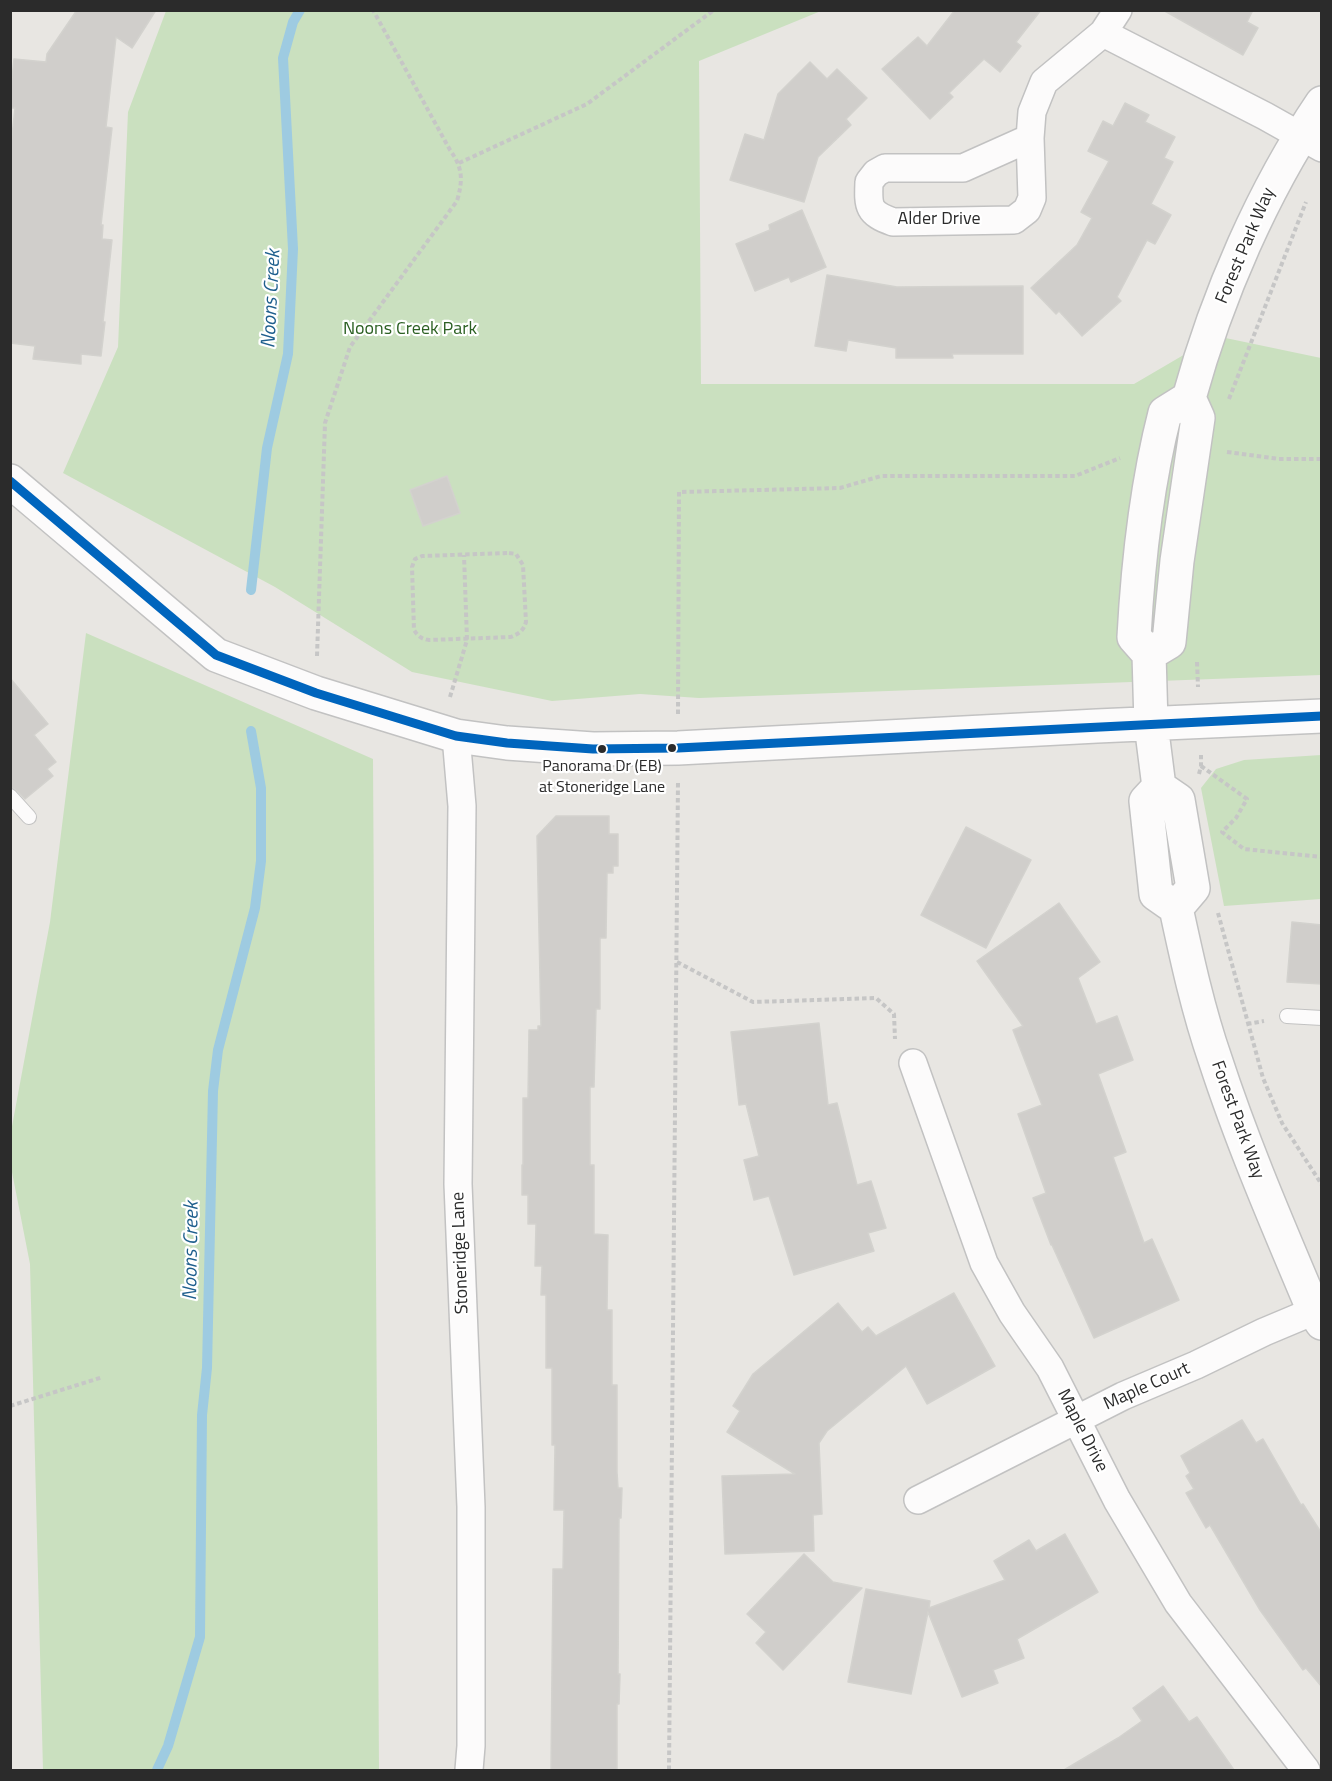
<!DOCTYPE html>
<html>
<head>
<meta charset="utf-8">
<style>
  body { margin:0 }
  #map { position:relative; width:1332px; height:1781px; overflow:hidden; background:#e8e6e2; font-family:"Titillium Web",sans-serif }
  canvas { display:block }
  .frame { position:absolute; inset:0; border:12px solid #2b2b2b; pointer-events:none }
</style>
</head>
<body>
<div id="map">
<canvas width="1332" height="1781"></canvas>
<div class="frame"></div>
</div>
<script>
const context = document.querySelector('canvas').getContext('2d');
context.lineJoin = 'round';
function paint(path, color) { context.fillStyle = color; context.fill(path, 'evenodd'); }
function strokePath(path, color, width, dash) { context.strokeStyle = color; context.lineWidth = width; context.lineCap = dash ? 'butt' : 'round'; context.setLineDash(dash || []); context.stroke(path); }
function write(font, color, halo, rows, align = 'center') {
  context.font = font + ' "Titillium Web",sans-serif'; context.lineWidth = 4.5; context.setLineDash([]); context.textBaseline = 'middle'; context.strokeStyle = halo; context.fillStyle = color; for (const [text, x, y, turn = 0] of rows) {
    context.save(); context.translate(x, y); context.rotate((+turn || 0) * Math.PI / 180); context.textAlign = isNaN(turn) ? turn : align; if (halo) context.strokeText(text, 0, 0); context.fillText(text, 0, 0); context.restore();
  }
}
const green = new Path2D(`
  M 166,11 L 821,11 L 699,61 L 701,384 L 1134,384 L 1216,336 L 1321,358 L 1321,675 L 699,698 L 640,694 L 552,701 L 412,672 L 275,587 L 63,473 L 118,347 L 128,112 Z
  M 86,633 L 373,759 L 379,1770 L 43,1770 L 30,1264 L 11,1167 L 10,1137 L 50,922 Z
  M 1321,755 L 1321,899 L 1224,906 L 1201,788 L 1216,769 L 1244,760 Z`);
const stream = new Path2D(`
  M 251,590 L 267,448 L 288,354 L 293,249 L 283,58 L 293,22 L 300,10
  M 157,1770 L 168,1746 L 200,1637 L 202,1415 L 207,1368 L 213,1091 L 218,1050 L 255,908 L 261,861 L 261,788 L 251,731`);
const building = new Path2D(`
  M 77,10 L 156,10 L 132,48 L 116,37 L 106,127 L 112,128 L 101,225 L 103,225 L 102,239 L 112,240 L 103,322 L 105,322 L 101,356 L 81,354 L 81,364 L 33,359 L 35,346 L 10,343 L 10,154 L 15,108 L 10,108 L 10,98 L 14,59 L 46,62 L 47,54 Z
  M 955,10 L 1041,10 L 1016,42 L 1021,46 L 1000,72 L 984,59 L 949,93 L 953,97 L 930,119 L 882,69 L 918,37 L 927,46 Z
  M 1163,10 L 1253,10 L 1247,22 L 1258,28 L 1243,55 Z
  M 810,62 L 827,79 L 837,69 L 867,98 L 846,119 L 851,125 L 818,157 L 804,202 L 730,180 L 745,134 L 764,140 L 778,94 Z
  M 1125,103 L 1149,115 L 1145,122 L 1175,137 L 1164,158 L 1173,162 L 1151,204 L 1171,215 L 1155,244 L 1147,240 L 1117,297 L 1121,301 L 1082,336 L 1059,311 L 1056,314 L 1031,288 L 1077,245 L 1092,218 L 1081,212 L 1109,161 L 1088,151 L 1103,121 L 1113,126 Z
  M 802,210 L 826,267 L 791,282 L 789,277 L 755,291 L 736,244 L 770,230 L 769,225 Z
  M 827,275 L 897,287 L 1023,286 L 1023,354 L 952,354 L 953,358 L 896,358 L 896,348 L 848,340 L 846,351 L 815,346 Z
  M 447,476 L 460,513 L 423,526 L 410,490 Z
  M 10,678 L 48,724 L 34,735 L 56,762 L 47,769 L 53,776 L 25,799 L 16,790 L 10,787 Z
  M 556,816 L 609,816 L 609,834 L 618,834 L 618,866 L 613,866 L 613,873 L 607,873 L 606,938 L 600,938 L 600,1009 L 596,1009 L 594,1087 L 590,1087 L 590,1165 L 594,1165 L 594,1234 L 608,1235 L 607,1310 L 612,1310 L 612,1385 L 617,1385 L 617,1472 L 618,1488 L 622,1488 L 621,1518 L 619,1518 L 618,1674 L 620,1674 L 619,1704 L 617,1704 L 617,1770 L 551,1770 L 553,1569 L 563,1569 L 564,1510 L 554,1510 L 555,1445 L 552,1445 L 552,1368 L 546,1368 L 546,1295 L 541,1295 L 542,1266 L 535,1266 L 536,1224 L 528,1224 L 528,1195 L 522,1195 L 522,1165 L 523,1165 L 523,1098 L 528,1098 L 529,1030 L 538,1030 L 538,1026 L 541,1026 L 537,836 Z
  M 966,827 L 1031,860 L 986,948 L 921,915 Z
  M 1059,903 L 1100,962 L 1078,978 L 1096,1024 L 1117,1016 L 1133,1060 L 1098,1074 L 1126,1152 L 1113,1157 L 1144,1243 L 1152,1239 L 1179,1300 L 1094,1338 L 1052,1245 L 1051,1245 L 1033,1198 L 1046,1193 L 1018,1114 L 1042,1105 L 1013,1030 L 1023,1026 L 977,961 Z
  M 1292,922 L 1322,925 L 1322,984 L 1287,982 Z
  M 819,1023 L 828,1105 L 837,1103 L 857,1185 L 871,1181 L 886,1228 L 868,1233 L 874,1251 L 794,1275 L 769,1196 L 754,1200 L 744,1160 L 759,1156 L 746,1104 L 739,1105 L 731,1032 Z
  M 954,1293 L 995,1366 L 927,1404 L 906,1366 L 827,1431 L 819,1443 L 822,1514 L 813,1515 L 814,1551 L 725,1554 L 722,1476 L 795,1474 L 727,1432 L 740,1411 L 733,1406 L 753,1374 L 838,1303 L 862,1332 L 868,1327 L 876,1336 Z
  M 1242,1420 L 1256,1443 L 1263,1439 L 1301,1505 L 1303,1504 L 1322,1534 L 1322,1687 L 1306,1668 L 1303,1670 L 1260,1610 L 1210,1525 L 1206,1528 L 1186,1493 L 1194,1489 L 1186,1476 L 1190,1473 L 1181,1456 Z
  M 1065,1534 L 1098,1592 L 1017,1639 L 1024,1658 L 993,1670 L 998,1683 L 962,1697 L 928,1612 L 911,1694 L 848,1682 L 866,1589 L 930,1601 L 929,1608 L 1005,1580 L 994,1561 L 1029,1540 L 1036,1551 Z
  M 804,1554 L 833,1582 L 862,1588 L 783,1670 L 756,1643 L 766,1632 L 747,1614 Z
  M 1163,1686 L 1189,1722 L 1197,1717 L 1234,1770 L 1064,1770 L 1118,1738 L 1142,1721 L 1133,1708 Z`);
const path = new Path2D(`
  M 459,163 L 587,104 L 714,10
  M 1229,399 L 1306,202
  M 1227,452 L 1279,459 L 1322,459
  M 509,553 L 516,554 L 523,565 L 526,622 C 523,631 520,633 511,637 L 429,640 C 421,639 418,636 414,630 L 412,567 L 415,559 L 422,556 Z
  M 317,656 L 325,423 L 350,347 L 457,201 C 463,180 463,168 450,150 L 373,10
  M 1197,662 L 1198,687
  M 450,697 L 467,640 L 464,555
  M 678,714 L 679,492 L 840,488 L 881,476 L 1075,476 L 1120,458
  M 1201,766 L 1247,799 L 1236,818 L 1222,832 L 1244,849 L 1322,857
  M 1199,774 L 1201,766 L 1201,755
  M 1218,913 L 1263,1078 L 1282,1123 L 1322,1185
  M 677,962 L 753,1002 L 876,998 L 894,1014 L 895,1039
  M 1247,1024 L 1264,1021
  M 10,1406 L 103,1377
  M 669,1770 L 678,781`);
const service = new Path2D(`
  M 10,796 L 29,817
  M 1287,1016 L 1322,1018`);
const minor = new Path2D(`
  M 1103,33 L 1265,116 L 1322,148
  M 1030,138 L 963,168 L 885,168 L 876,173 L 869,182 C 868,207 868,213 893,222 L 1014,220 L 1027,210 L 1032,198 L 1030,138 L 1032,112 L 1044,82 L 1103,33 L 1118,10
  M 456,736 L 462,806 L 458,1184 L 471,1507 L 471,1746 L 469,1770
  M 913,1063 L 984,1263 L 1012,1313 L 1050,1368 L 1117,1500 L 1178,1603 L 1306,1770
  M 918,1500 L 1123,1396 L 1196,1365 L 1264,1332 L 1314,1311`);
const tertiary = new Path2D(`
  M 1322,103 C 1263,190 1217,296 1189,398 L 1165,413 C 1146,487 1138,562 1134,637 L 1149,654 L 1151,724 L 1159,787 L 1146,801 L 1156,894 L 1176,908 C 1187,959 1198,1010 1215,1059 C 1243,1145 1279,1228 1314,1311 L 1322,1323
  M 10,481 L 216,655 L 316,693 L 456,736 L 507,743 L 593,749 L 678,748 L 1097,726 L 1322,716
  M 1149,654 L 1169,642 L 1177,561 L 1198,418 L 1189,398
  M 1159,787 L 1178,800 L 1193,888 L 1176,908`);
const bus1 = new Path2D(`
  M 10,481 L 216,655 L 316,693 L 456,736 L 507,743 L 593,749 L 678,748 L 1322,716`);
const markers = [
  [672,748,5,"#2b2b2b"],
  [602,749,5,"#2b2b2b"]
];
const busNames = [
  ["Panorama Dr (EB)",602,767],
  ["at Stoneridge Lane",602,788]
];
const streetNames = [
  ["Alder Drive",939,220],
  ["Forest Park Way",1246,246,-67],
  ["Forest Park Way",1237,1120,70],
  ["Stoneridge Lane",461,1253,-92],
  ["Maple Court",1147,1387,-24],
  ["Maple Drive",1082,1431,63]
];
const parkNames = [
  ["Noons Creek Park",410,330]
];
const waterNames = [
  ["Noons Creek",272,299,-87],
  ["Noons Creek",192,1251,-89]
];
paint(green, '#cae0bf');
strokePath(stream, '#9ecbe1', 10);
paint(building, '#d0cecb');
strokePath(building, '#d3d2ce', 1.5);
strokePath(service, '#c2c2c2', 16);
strokePath(minor, '#c2c2c2', 30);
strokePath(tertiary, '#c2c2c2', 36);
strokePath(path, '#c6c6c6', 4, [4.5, 3]);
strokePath(service, '#fcfbfb', 14);
strokePath(minor, '#fcfbfb', 27);
strokePath(tertiary, '#fcfbfb', 33);
strokePath(bus1, '#0065bd', 9);
for (const [x, y, r, color] of markers) { const dot = new Path2D(); dot.arc(x, y, r, 0, 2 * Math.PI); context.fillStyle = color; context.fill(dot); strokePath(dot, '#fff', 2); }
write('16px', '#2b2b2b', '#fff', busNames);
write('18px', '#2b2b2b', '#fff', streetNames);
write('18px', '#2c6023', '#fff', parkNames);
write('italic 20px', '#1e5f8d', '#fff', waterNames);
</script>
</body>
</html>
